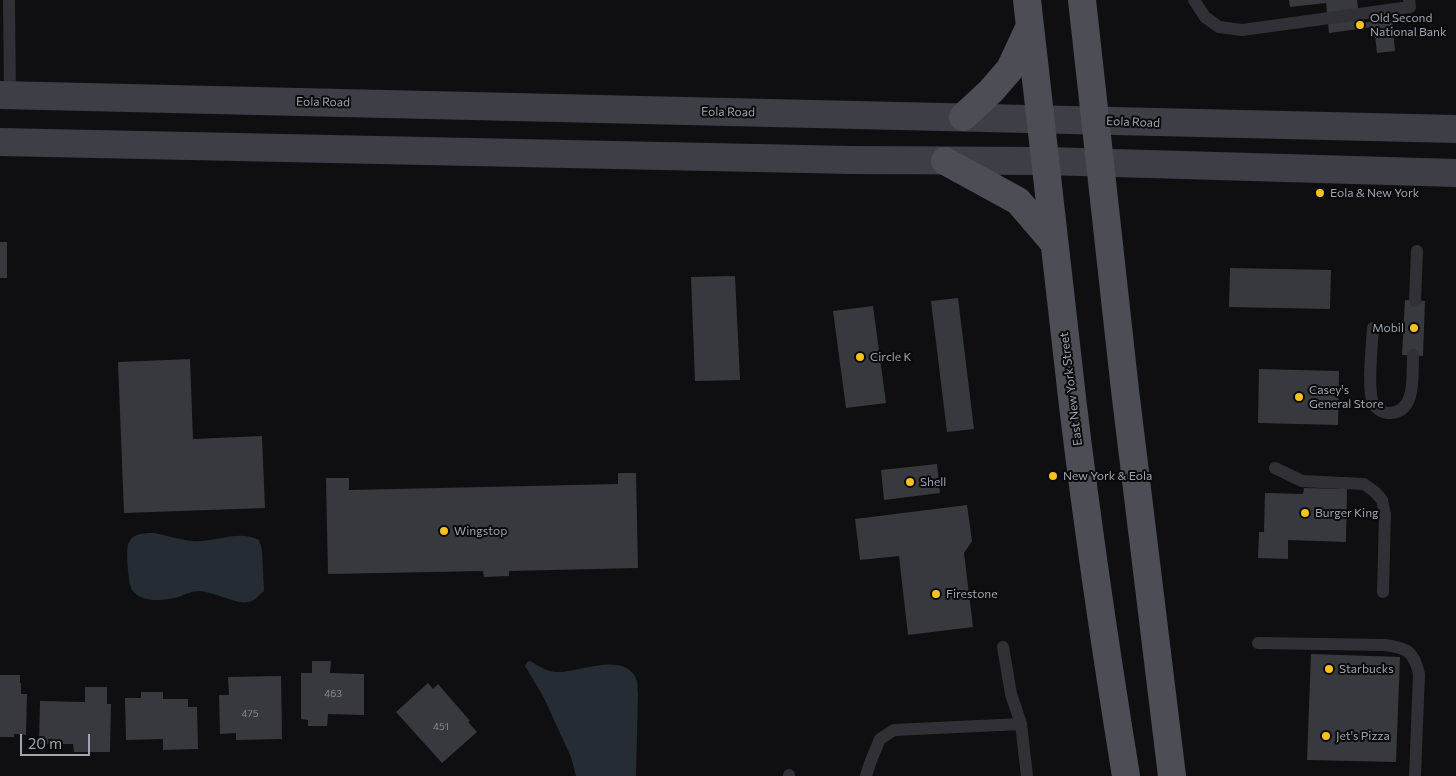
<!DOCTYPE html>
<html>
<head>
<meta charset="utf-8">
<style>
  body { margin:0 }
  #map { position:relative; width:1456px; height:776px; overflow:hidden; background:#0f0f11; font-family:Commissioner,sans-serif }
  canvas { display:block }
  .scale { position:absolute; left:20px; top:734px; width:70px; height:22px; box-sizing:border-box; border:2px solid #9fa4b2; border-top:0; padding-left:6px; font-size:15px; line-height:18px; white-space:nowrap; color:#9fa4b2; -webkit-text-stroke:4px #0a0a0b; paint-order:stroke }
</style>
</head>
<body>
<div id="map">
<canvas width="1456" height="776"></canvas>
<div class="scale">20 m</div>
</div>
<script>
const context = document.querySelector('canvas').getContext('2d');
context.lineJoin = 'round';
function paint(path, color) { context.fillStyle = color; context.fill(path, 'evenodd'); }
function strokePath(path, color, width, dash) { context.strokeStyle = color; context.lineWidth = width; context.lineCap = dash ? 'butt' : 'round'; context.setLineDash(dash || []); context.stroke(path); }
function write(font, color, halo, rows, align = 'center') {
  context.font = font + ' Commissioner,sans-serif'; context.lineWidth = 4; context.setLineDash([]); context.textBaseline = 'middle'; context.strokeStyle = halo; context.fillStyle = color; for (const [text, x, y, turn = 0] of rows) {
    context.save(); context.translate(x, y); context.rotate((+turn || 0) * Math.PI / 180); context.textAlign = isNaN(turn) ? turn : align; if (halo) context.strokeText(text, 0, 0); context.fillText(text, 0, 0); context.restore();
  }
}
const water = new Path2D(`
  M 154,533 C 166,535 180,540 193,541 C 215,543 238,529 259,540 L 262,550 L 264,591 C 259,595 255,601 248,602 C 238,605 214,592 200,591 C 192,591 186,594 178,597 C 167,600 151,602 141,597 C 138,596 134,593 132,590 C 128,583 126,552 128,544 C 128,544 131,539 132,538 C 138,533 147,533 154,533 Z
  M 530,661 C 537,665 546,671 555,672 C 577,674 626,649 637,681 C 638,684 637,689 638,693 L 636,776 L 576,776 L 571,757 L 543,696 L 525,666 L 527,662 Z`);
const building = new Path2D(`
  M 1289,0 L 1357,0 L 1360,23 L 1392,19 L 1395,51 L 1377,53 L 1374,27 L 1329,33 L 1326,3 L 1290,7 Z
  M 0,242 L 7,242 L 7,278 L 0,278 Z
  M 1230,268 L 1331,270 L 1330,309 L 1229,307 Z
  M 735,276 L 740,380 L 695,381 L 691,277 Z
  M 958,298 L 974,429 L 947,432 L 931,301 Z
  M 1405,300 L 1425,301 L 1423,356 L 1402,355 Z
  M 873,306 L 886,403 L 846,408 L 833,311 Z
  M 190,359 L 193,439 L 262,436 L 265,508 L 124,513 L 118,362 Z
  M 1259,369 L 1339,371 L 1338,425 L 1258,423 Z
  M 937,464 L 940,493 L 884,500 L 881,470 Z
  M 618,473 L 636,473 L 638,568 L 509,571 L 509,576 L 484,577 L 483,571 L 328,574 L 326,478 L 349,478 L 349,490 L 618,484 Z
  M 1304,488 L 1347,489 L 1346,542 L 1288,540 L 1288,559 L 1258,558 L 1259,532 L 1264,532 L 1265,493 L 1303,494 Z
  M 967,505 L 972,541 L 964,553 L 973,627 L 908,635 L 899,556 L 860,560 L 855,519 Z
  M 1311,654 L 1400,657 L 1396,762 L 1307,760 Z
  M 312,661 L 331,661 L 330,673 L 364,674 L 364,715 L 328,714 L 327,726 L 308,726 L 308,720 L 301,719 L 301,673 L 312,673 Z
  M 0,675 L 20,675 L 20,683 L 21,683 L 21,694 L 27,694 L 26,735 L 14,734 L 14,737 L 0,737 Z
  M 281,676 L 282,739 L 236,740 L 236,733 L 220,734 L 219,695 L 229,695 L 228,677 Z
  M 428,683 L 433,689 L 438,684 L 470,721 L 468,722 L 477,732 L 442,763 L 396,712 Z
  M 85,687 L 107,687 L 107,704 L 111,704 L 110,752 L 74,752 L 73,744 L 39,744 L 40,701 L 85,702 Z
  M 141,692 L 163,692 L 163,699 L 188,699 L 188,707 L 197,707 L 198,749 L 163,750 L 163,739 L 126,740 L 125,698 L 141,698 Z`);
const lane = new Path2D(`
  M 9,0 L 10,95
  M 1194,0 L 1205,17 L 1219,27 L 1242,30 L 1410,7 L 1409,0
  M 1415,301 L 1417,251
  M 1373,328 C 1372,345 1367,389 1373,403 C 1376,409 1382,413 1389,413 C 1417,413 1412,375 1413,355
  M 1275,468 L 1302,481 L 1364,484 L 1375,492 L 1382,500 L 1385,514 L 1383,592
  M 1258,643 L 1385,645 C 1407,648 1414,651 1419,674 L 1415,776
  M 1003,647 L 1011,694 L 1021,724 L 1027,776
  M 789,775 L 789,776
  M 866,776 L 870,763 L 880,739 L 894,730 L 1021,724`);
const secondary = new Path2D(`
  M 0,95 L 1456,129
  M 0,142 L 851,160 L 1046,161 L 1456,173`);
const primary = new Path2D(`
  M 1027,0 C 1043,135 1057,271 1073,406 C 1088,530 1106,653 1126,776
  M 1082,0 L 1125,390 L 1172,776
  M 963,117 L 991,91 L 1010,69 L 1030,26
  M 945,161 L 1018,201 L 1054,243`);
const markers = [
  [1360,25,5,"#f9c11f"],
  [1320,193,5,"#f9c11f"],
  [1414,328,5,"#f9c11f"],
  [860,357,5,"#f9c11f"],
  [1299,397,5,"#f9c11f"],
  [1053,476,5,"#f9c11f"],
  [910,482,5,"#f9c11f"],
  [1305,513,5,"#f9c11f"],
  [444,531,5,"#f9c11f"],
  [936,594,5,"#f9c11f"],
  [1329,669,5,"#f9c11f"],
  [1326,736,5,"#f9c11f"]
];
const numberNames = [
  ["463",333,694],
  ["475",250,714],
  ["451",441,727]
];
const poiNames = [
  ["Old Second",1370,18],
  ["National Bank",1370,32],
  ["Eola & New York",1330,193],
  ["Mobil",1404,328,"right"],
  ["Circle K",870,357],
  ["Casey's",1309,390],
  ["General Store",1309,404],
  ["New York & Eola",1063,476],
  ["Shell",920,482],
  ["Burger King",1315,513],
  ["Wingstop",454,531],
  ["Firestone",946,594],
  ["Starbucks",1339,669],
  ["Jet's Pizza",1336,736]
];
const streetNames = [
  ["Eola Road",323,102,1],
  ["Eola Road",728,112,1],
  ["Eola Road",1133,122,2],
  ["East New York Street",1071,389,-97]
];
paint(water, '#252c34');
paint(building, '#38393e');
strokePath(lane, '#303036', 12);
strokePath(secondary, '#3e3f46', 28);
strokePath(primary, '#4c4d55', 28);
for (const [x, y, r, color] of markers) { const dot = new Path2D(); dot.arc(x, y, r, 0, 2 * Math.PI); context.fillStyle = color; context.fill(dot); strokePath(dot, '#0a0a0b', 2); }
write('10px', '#858995', null, numberNames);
write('12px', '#9fa4b2', '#0a0a0b', poiNames, 'left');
write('12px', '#9fa4b2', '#0a0a0b', streetNames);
</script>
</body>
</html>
